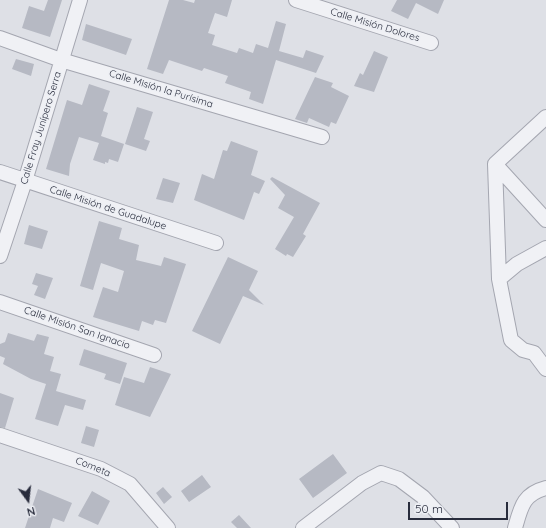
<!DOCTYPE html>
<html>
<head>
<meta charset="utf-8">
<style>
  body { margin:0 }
  #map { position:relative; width:546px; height:528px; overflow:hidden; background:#dee0e6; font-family:Quicksand,sans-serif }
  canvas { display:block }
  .north { position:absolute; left:8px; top:480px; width:40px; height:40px; -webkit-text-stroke:3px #edeff4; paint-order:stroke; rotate:165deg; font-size:11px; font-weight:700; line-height:16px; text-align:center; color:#282c3c }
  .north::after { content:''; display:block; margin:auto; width:14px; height:18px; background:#282c3c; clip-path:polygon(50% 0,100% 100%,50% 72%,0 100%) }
  .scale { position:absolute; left:408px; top:502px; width:100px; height:18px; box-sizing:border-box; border:2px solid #282c3c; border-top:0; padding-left:5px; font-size:12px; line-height:14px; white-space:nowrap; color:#282c3c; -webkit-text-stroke:3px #edeff4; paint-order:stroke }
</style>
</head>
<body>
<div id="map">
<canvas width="546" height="528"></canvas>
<div class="north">N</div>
<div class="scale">50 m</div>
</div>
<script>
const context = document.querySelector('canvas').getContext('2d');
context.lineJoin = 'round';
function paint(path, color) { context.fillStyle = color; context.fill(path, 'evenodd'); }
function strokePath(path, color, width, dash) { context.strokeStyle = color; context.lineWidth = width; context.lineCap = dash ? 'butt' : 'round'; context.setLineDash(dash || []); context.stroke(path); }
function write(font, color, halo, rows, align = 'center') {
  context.font = font + ' Quicksand,sans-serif'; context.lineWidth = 3; context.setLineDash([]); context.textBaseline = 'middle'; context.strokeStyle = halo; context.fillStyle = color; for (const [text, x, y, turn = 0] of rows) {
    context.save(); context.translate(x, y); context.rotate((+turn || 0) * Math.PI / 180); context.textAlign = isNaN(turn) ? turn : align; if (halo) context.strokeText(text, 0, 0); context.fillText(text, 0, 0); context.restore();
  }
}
const building = new Path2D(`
  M 48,0 L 62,0 L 50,37 L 22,28 L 29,6 L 44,11 Z
  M 169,0 L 183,0 L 194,3 L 195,0 L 232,0 L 227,17 L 215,13 L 208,33 L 215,35 L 212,45 L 237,53 L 239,48 L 253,53 L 256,44 L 268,48 L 276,21 L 286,24 L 279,51 L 303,58 L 306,50 L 324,56 L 316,73 L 276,60 L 263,104 L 249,99 L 251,92 L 225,83 L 228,76 L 204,68 L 202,71 L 169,60 L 163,74 L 147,69 Z
  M 397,0 L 444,0 L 438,14 L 416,3 L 408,19 L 391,11 Z
  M 86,24 L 132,39 L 126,55 L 82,40 Z
  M 374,51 L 388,57 L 374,92 L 354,86 L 360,73 L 363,75 Z
  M 16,59 L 34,64 L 31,76 L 12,69 Z
  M 315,77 L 333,83 L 331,87 L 349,96 L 336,124 L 331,122 L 329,127 L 309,118 L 307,123 L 295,119 Z
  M 89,84 L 110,91 L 103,111 L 108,113 L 101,136 L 124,144 L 118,162 L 109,159 L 108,163 L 105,162 L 105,164 L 93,160 L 99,143 L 79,137 L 70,164 L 69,176 L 46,169 L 67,100 L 82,105 Z
  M 137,107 L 153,112 L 144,139 L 150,141 L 146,151 L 125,144 Z
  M 231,141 L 258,151 L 251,175 L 265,181 L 259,194 L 254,192 L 244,220 L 194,200 L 202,174 L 214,179 L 223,150 L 227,151 Z
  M 272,177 L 320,203 L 303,234 L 306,236 L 293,257 L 287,254 L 286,256 L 275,249 L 294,217 L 278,208 L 285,195 L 270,179 Z
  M 163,178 L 180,183 L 173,203 L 156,199 Z
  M 99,221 L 122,228 L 119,239 L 139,245 L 136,260 L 161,266 L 164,257 L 186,264 L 166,323 L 155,320 L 153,325 L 142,321 L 139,331 L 93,317 L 103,287 L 118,292 L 124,271 L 101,263 L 93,290 L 80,286 Z
  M 29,225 L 48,231 L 42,249 L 24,244 Z
  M 228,257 L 258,271 L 249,290 L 264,305 L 243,296 L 220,344 L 192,331 Z
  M 36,273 L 53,278 L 45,299 L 34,295 L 38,286 L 32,284 Z
  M 8,333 L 34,341 L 37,334 L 49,337 L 44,354 L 54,357 L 50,371 L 61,374 L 56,391 L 86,400 L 83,410 L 65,405 L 58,426 L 35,419 L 46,384 L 31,379 L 3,364 L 5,358 L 0,356 L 0,344 L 5,342 Z
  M 84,349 L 127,363 L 120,384 L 104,379 L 106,374 L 79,365 Z
  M 150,367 L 171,374 L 150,417 L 115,405 L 124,377 L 144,383 Z
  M 0,393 L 14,398 L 5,428 L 0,427 Z
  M 86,426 L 99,430 L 94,447 L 81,443 Z
  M 333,454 L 347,473 L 313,498 L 299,479 Z
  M 202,475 L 211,487 L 189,502 L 181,491 Z
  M 163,487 L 172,497 L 164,504 L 156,493 Z
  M 38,489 L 72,503 L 64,522 L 53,518 L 50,528 L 25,528 Z
  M 92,491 L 110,501 L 98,525 L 78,516 Z
  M 239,515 L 251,528 L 237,528 L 231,522 Z`);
const minor = new Path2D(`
  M 296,0 L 431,43
  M 0,38 L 61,60 L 322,137
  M 495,164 L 499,279 L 511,340 L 523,350 L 534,353 L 546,369
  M 495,164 L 546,220
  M 495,164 L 546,117
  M 0,172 L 216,243
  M 0,256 L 25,181 L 80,0
  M 499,279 L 517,264 L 546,248
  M 0,302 L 154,355
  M 0,435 L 101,469 L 130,484 L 168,528
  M 303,528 L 362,483 L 381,473 L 399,479 L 423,497 L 452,528
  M 515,528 C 521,507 523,494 546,488`);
const streetNames = [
  ["Calle Misión Dolores",375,25,17],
  ["Calle Misión la Purísima",161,89,17],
  ["Calle Fray Junípero Serra",41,128,-73],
  ["Calle Misión de Guadalupe",108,208,18],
  ["Calle Misión San Ignacio",77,328,19],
  ["Cometa",93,467,22]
];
paint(building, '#b6b9c3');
strokePath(minor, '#a4a6b0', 16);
strokePath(minor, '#f0f1f5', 14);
write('10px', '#282c3c', '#edeff4', streetNames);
</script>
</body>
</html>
